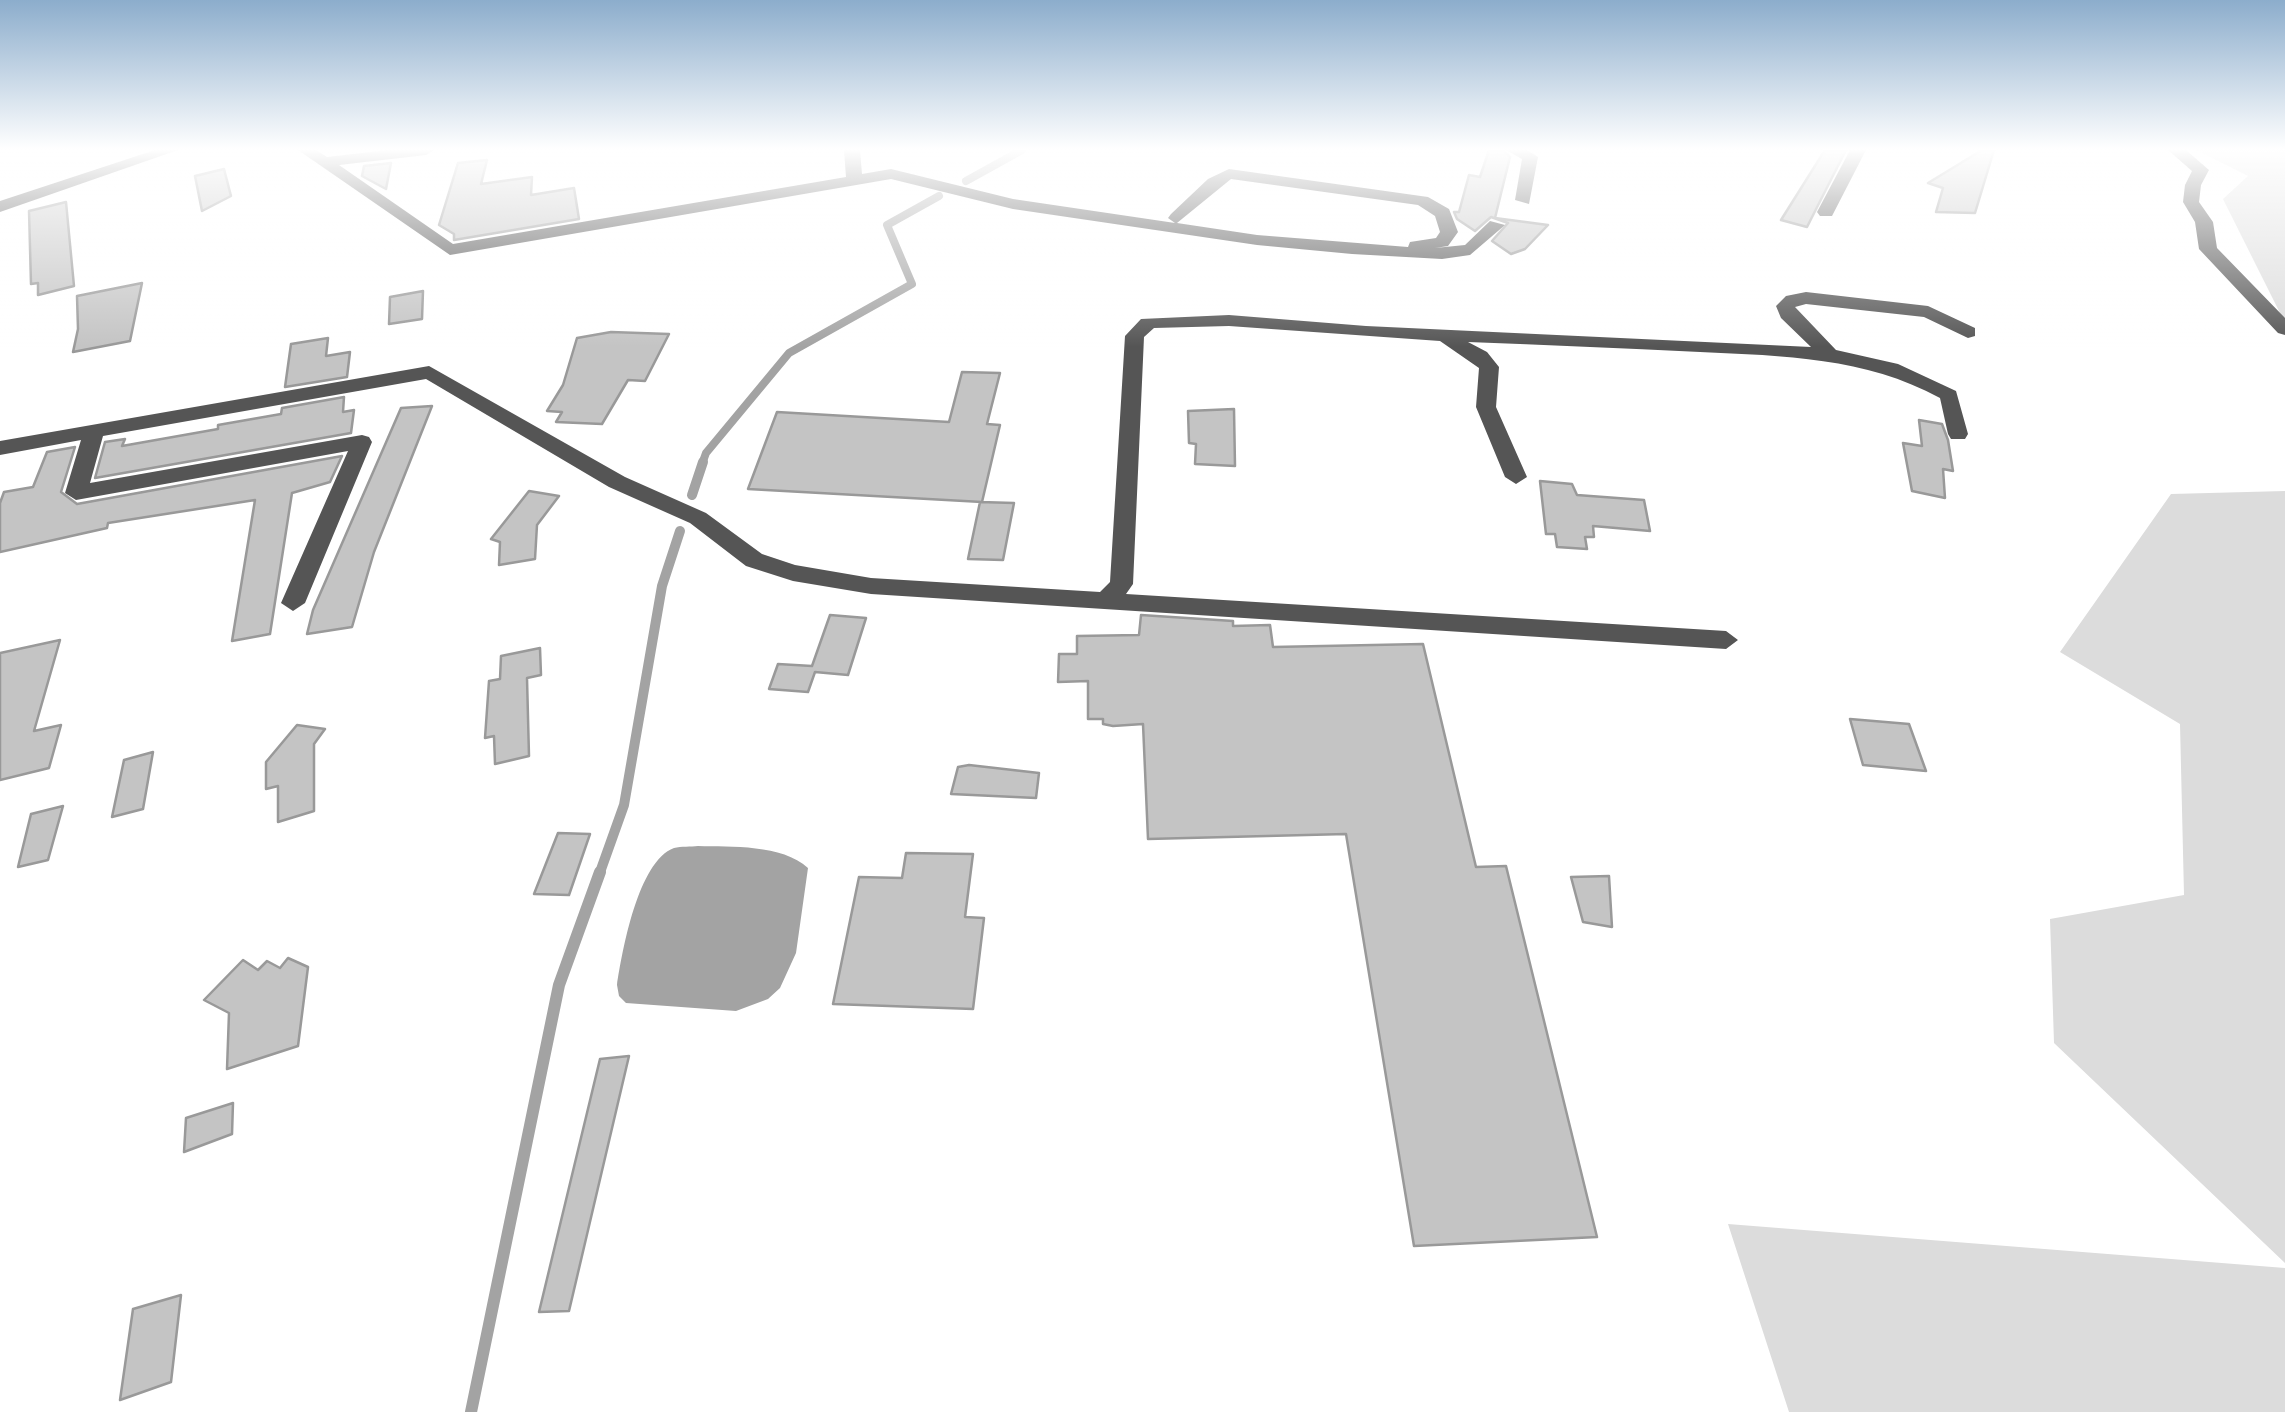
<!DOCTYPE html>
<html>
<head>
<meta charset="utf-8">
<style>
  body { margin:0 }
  canvas { display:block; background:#fff }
</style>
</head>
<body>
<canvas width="2285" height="1412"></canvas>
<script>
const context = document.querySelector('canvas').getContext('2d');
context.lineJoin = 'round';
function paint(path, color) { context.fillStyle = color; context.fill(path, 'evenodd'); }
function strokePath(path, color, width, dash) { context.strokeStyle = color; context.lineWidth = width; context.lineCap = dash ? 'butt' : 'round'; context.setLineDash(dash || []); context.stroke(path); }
const green = new Path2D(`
  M 2196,150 L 2285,150 L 2285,323 L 2223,199 L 2248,176 Z
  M 2285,491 L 2285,1263 L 2054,1043 L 2050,919 L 2184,895 L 2180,724 L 2060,652 L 2171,494 Z
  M 1728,1224 L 2285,1268 L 2285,1412 L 1789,1412 Z`);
const water = new Path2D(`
  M 698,846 C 731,847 782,844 808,868 L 796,953 L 780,988 L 768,999 L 736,1011 L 626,1003 L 619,996 L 617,985 C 622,952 638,861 674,848 C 681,846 691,847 698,846 Z`);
const streamFar2 = new Path2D(`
  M 966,181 L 1022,150
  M 702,464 L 706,453 L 789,353 L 912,284 L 887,225 L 939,196`);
const streamFar1 = new Path2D(`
  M 692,495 L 703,462
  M 599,875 L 624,805 L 662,586 L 680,531`);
const stream = new Path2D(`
  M 471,1412 L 559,985 L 600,872`);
const building = new Path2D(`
  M 1489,150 L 1503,150 L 1510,157 L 1495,218 L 1548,225 L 1525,249 L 1511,254 L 1492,241 L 1508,223 L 1491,217 L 1475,231 L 1457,219 L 1454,212 L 1459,212 L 1469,175 L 1480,177 Z
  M 1825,150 L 1846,150 L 1807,227 L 1781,220 Z
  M 1982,150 L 1994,150 L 1975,213 L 1936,212 L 1943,188 L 1928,183 Z
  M 487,160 L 481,184 L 532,177 L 531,195 L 574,188 L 579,219 L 454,240 L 454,234 L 439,225 L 458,163 Z
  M 391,163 L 386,189 L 362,176 L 364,166 Z
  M 224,169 L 231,196 L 202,211 L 195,176 Z
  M 66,202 L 74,286 L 38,295 L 38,283 L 31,284 L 29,211 Z
  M 142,283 L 130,341 L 73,352 L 78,329 L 77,296 Z
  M 423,291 L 422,319 L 389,324 L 390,297 Z
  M 611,332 L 669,334 L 645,381 L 628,380 L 602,424 L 556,422 L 562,412 L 547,411 L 563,385 L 577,338 Z
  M 328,338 L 326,356 L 350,352 L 347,377 L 285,387 L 291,344 Z
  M 962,372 L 1000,373 L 987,424 L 1000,425 L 982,502 L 748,489 L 777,412 L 949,422 Z
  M 344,397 L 343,412 L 354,410 L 351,433 L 95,478 L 105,442 L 125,439 L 122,446 L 218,429 L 218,425 L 281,414 L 282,408 Z
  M 432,406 L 374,552 L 352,627 L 307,634 L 313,610 L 401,408 Z
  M 1234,409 L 1235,466 L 1195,464 L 1196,444 L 1189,443 L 1188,411 Z
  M 1919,420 L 1942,424 L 1948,440 L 1953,471 L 1943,469 L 1945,498 L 1912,491 L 1903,443 L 1922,446 Z
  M 75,447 L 61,492 L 77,504 L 342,456 L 330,482 L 292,493 L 270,634 L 232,641 L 255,500 L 108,523 L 107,528 L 0,552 L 0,503 L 4,492 L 33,487 L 47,452 Z
  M 1540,481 L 1572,484 L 1577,495 L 1644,500 L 1650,531 L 1593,526 L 1594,537 L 1585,537 L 1587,549 L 1557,547 L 1555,534 L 1546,534 Z
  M 529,491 L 559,496 L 537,525 L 535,559 L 499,565 L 500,542 L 491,539 Z
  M 980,502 L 1014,503 L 1003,560 L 968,559 Z
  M 830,615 L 866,618 L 848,675 L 815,672 L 808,692 L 769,689 L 778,664 L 812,666 Z
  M 1141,615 L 1233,621 L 1233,626 L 1270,625 L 1273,647 L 1423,644 L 1476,867 L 1506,866 L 1597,1237 L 1414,1246 L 1346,834 L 1148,839 L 1143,724 L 1113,726 L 1103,724 L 1103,719 L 1088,719 L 1088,681 L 1058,682 L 1059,654 L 1077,654 L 1077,636 L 1139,635 Z
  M 60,640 L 34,731 L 61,725 L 49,768 L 0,780 L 0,653 Z
  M 540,648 L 541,675 L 527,678 L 529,756 L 495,764 L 494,736 L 485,738 L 489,681 L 500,679 L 501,656 Z
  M 1850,719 L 1909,724 L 1926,771 L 1863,765 Z
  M 297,725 L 325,729 L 314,744 L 314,811 L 278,822 L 278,786 L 266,789 L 266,762 Z
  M 153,752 L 143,809 L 112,817 L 124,760 Z
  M 969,765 L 1039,773 L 1036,798 L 951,794 L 958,767 Z
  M 63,806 L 48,860 L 18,867 L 31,814 Z
  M 558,833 L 590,834 L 569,895 L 534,894 Z
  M 906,853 L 973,854 L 965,917 L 984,918 L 973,1009 L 833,1004 L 859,877 L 902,878 Z
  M 1609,876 L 1612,927 L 1583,922 L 1571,877 Z
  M 288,958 L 308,967 L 298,1046 L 227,1069 L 229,1013 L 204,1000 L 243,960 L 258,970 L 267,961 L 280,968 Z
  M 629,1056 L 569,1311 L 539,1312 L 600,1059 Z
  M 233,1103 L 232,1134 L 184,1152 L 186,1118 Z
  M 181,1295 L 171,1382 L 120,1400 L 133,1309 Z`);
const minor = new Path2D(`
  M 155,150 L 178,150 L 0,212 L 0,201 Z
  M 298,150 L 316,150 L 327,157 L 388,150 L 434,150 L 426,155 L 339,165 L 453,244 L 846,177 L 844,150 L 860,150 L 862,174 L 891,169 L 1013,199 L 1175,223 L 1168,218 L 1171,214 L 1208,179 L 1229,169 L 1428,197 L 1449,209 L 1458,232 L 1448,246 L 1435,248 L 1465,245 L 1490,221 L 1505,225 L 1470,255 L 1442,259 L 1352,254 L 1257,245 L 1013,209 L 891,179 L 450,255 ZM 1231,179 L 1418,205 L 1435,216 L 1440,232 L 1436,238 L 1410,242 L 1408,247 L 1257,235 L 1177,223 Z
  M 1506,150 L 1527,150 L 1538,157 L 1529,204 L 1515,200 L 1522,159 Z
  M 1850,150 L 1866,150 L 1832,216 L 1820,216 L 1817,212 Z
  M 2168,150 L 2186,150 L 2209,170 L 2201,185 L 2199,202 L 2213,222 L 2217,248 L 2285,318 L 2285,335 L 2278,333 L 2199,249 L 2195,222 L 2183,202 L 2185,185 L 2192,171 Z
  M 1806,292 L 1928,306 L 1975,328 L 1975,336 L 1968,338 L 1924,317 L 1806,304 L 1795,307 L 1836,350 L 1898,364 L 1956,391 L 1968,434 L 1965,439 L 1951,439 L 1948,434 L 1940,398 C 1865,357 1784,356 1700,352 C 1623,348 1546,345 1468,342 L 1487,352 L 1499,367 L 1496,407 L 1527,477 L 1516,484 L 1505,477 L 1476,407 L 1479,368 L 1440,341 L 1229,326 L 1154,328 L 1144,337 L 1133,584 L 1126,594 L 1726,631 L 1738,640 L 1726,649 L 871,594 L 793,581 L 746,566 L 690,523 L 609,487 L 426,379 L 103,436 L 90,483 L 362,435 L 369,437 L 372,442 L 305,603 L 293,611 L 281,603 L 348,451 L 76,500 L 65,493 L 81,440 L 0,455 L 0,441 L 429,366 L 625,477 L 706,513 L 762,554 L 795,565 L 871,578 L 1100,592 L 1110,582 L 1125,336 L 1141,319 L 1229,315 L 1366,326 L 1811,347 L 1781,318 L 1776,306 L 1786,296 Z`);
paint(green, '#dcdcdc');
paint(water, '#a3a3a3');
strokePath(streamFar2, '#a3a3a3', 8);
strokePath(streamFar1, '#a3a3a3', 10);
strokePath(stream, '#a3a3a3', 12);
paint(building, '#c4c4c4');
strokePath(building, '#999', 2.5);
paint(minor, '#555');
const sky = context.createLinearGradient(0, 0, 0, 347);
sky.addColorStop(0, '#8cadcc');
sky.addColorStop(0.43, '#fff');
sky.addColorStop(1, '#ffffff00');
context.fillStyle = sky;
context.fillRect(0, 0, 2285, 347);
</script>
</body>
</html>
